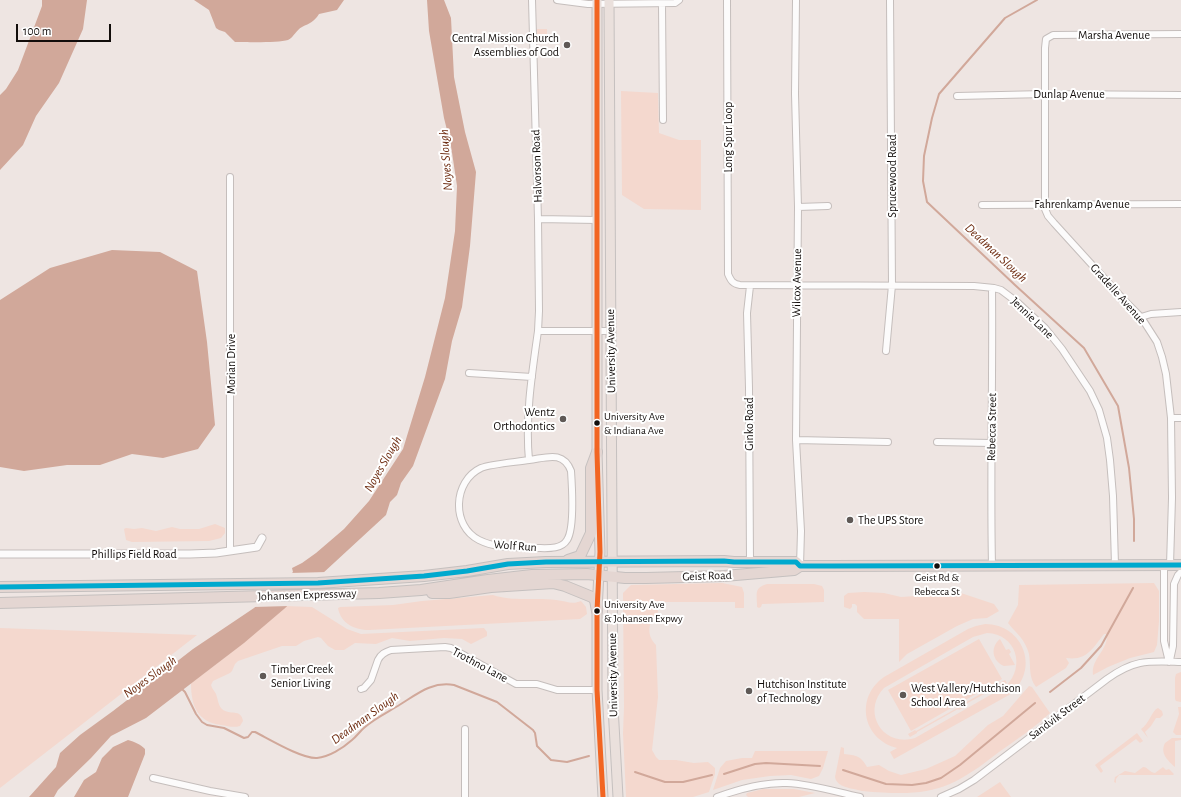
<!DOCTYPE html>
<html>
<head>
<meta charset="utf-8">
<style>
  body { margin:0 }
  #map { position:relative; width:1181px; height:797px; overflow:hidden; background:#eee5e2; font-family:"Alegreya Sans",sans-serif }
  canvas { display:block }
  .scale { position:absolute; left:16px; top:24px; width:95px; height:18px; box-sizing:border-box; border:2px solid #120d0b; border-top:0; padding-left:5px; font-size:12px; line-height:14px; white-space:nowrap; color:#120d0b; -webkit-text-stroke:3px #fff; paint-order:stroke }
</style>
</head>
<body>
<div id="map">
<canvas width="1181" height="797"></canvas>
<div class="scale">100 m</div>
</div>
<script>
const context = document.querySelector('canvas').getContext('2d');
context.lineJoin = 'round';
function paint(path, color) { context.fillStyle = color; context.fill(path, 'evenodd'); }
function strokePath(path, color, width, dash) { context.strokeStyle = color; context.lineWidth = width; context.lineCap = dash ? 'butt' : 'round'; context.setLineDash(dash || []); context.stroke(path); }
function write(font, color, halo, rows, align = 'center') {
  context.font = font + ' "Alegreya Sans",sans-serif'; context.lineWidth = 4; context.setLineDash([]); context.textBaseline = 'middle'; context.strokeStyle = halo; context.fillStyle = color; for (const [text, x, y, turn = 0] of rows) {
    context.save(); context.translate(x, y); context.rotate((+turn || 0) * Math.PI / 180); context.textAlign = isNaN(turn) ? turn : align; if (halo) context.strokeText(text, 0, 0); context.fillText(text, 0, 0); context.restore();
  }
}
const green = new Path2D(`
  M 537,29 L 547,29 L 547,37 L 537,37 Z
  M 621,91 L 658,93 L 659,133 L 679,140 L 701,140 L 701,210 L 644,209 L 622,195 Z
  M 215,524 L 225,528 L 225,533 L 221,538 L 209,541 L 132,542 L 126,540 L 124,529 L 126,528 L 134,529 L 142,528 L 156,531 L 172,527 L 180,529 L 199,529 Z
  M 722,583 L 742,587 L 744,593 L 744,608 L 735,608 L 735,602 L 658,602 L 658,612 C 648,622 646,635 656,645 L 658,697 L 652,750 L 656,757 L 659,760 L 676,760 L 694,763 L 708,762 L 715,768 L 715,774 L 709,792 L 693,797 L 626,797 L 623,733 L 624,707 L 623,593 L 631,585 Z
  M 1154,583 L 1159,591 L 1159,621 L 1157,645 L 1154,652 L 1130,658 L 1108,667 L 1093,675 C 1091,658 1108,651 1107,634 L 1104,634 C 1092,649 1087,661 1066,658 L 1069,663 L 1066,668 L 1036,687 C 1028,677 1031,666 1029,654 C 1025,639 1017,634 1008,623 L 1018,605 L 1019,585 Z
  M 767,584 L 814,584 L 822,586 L 824,590 L 824,602 L 762,604 L 761,607 L 759,608 L 757,607 L 757,604 C 757,593 754,588 767,584 Z
  M 864,592 L 884,593 L 901,597 L 961,593 L 994,604 L 999,611 L 987,618 L 973,619 L 957,626 L 907,654 L 899,662 L 899,619 L 864,619 L 857,612 L 857,606 L 855,604 L 852,604 L 852,607 L 850,609 L 844,607 L 844,596 L 848,593 Z
  M 493,595 C 513,602 536,597 556,600 C 566,601 572,605 581,601 L 586,607 L 587,614 L 580,619 L 369,630 C 355,630 341,624 338,608 L 340,607 L 393,605 L 422,601 Z
  M 286,606 L 312,607 L 347,629 L 361,634 L 484,628 L 487,632 L 487,636 L 471,644 L 462,639 L 444,638 L 410,641 L 392,638 L 376,644 L 355,643 L 344,650 L 335,650 L 328,646 L 321,638 L 318,637 L 304,641 L 296,646 L 282,646 L 238,661 L 235,664 L 232,671 L 230,673 L 213,681 L 211,685 C 212,689 214,690 216,694 C 218,699 218,705 222,709 C 230,716 241,708 243,721 L 240,726 C 233,728 228,726 221,725 C 197,722 191,705 191,683 C 224,659 255,633 286,606 Z
  M 985,624 C 1024,624 1041,671 1009,695 L 894,759 L 890,752 L 897,748 C 862,739 855,697 884,677 L 968,629 L 976,626 ZM 987,633 C 1016,634 1026,666 1006,686 L 915,738 C 883,748 861,712 884,688 L 973,637 Z
  M 0,628 L 197,635 L 0,788 Z
  M 979,639 L 1002,679 L 911,731 L 888,690 Z
  M 1000,639 L 1006,650 L 1009,649 L 1011,652 L 1009,654 L 1015,665 L 1004,666 C 992,661 990,647 1000,639 Z
  M 1181,672 L 1181,702 L 1176,701 L 1175,699 L 1175,678 L 1176,674 Z
  M 1005,680 L 1007,683 L 1000,687 L 999,686 L 964,705 L 964,707 L 959,710 L 958,709 L 917,732 L 917,733 L 910,737 L 908,734 L 915,730 L 916,731 L 957,708 L 956,706 L 962,703 L 963,704 Z
  M 1029,686 L 1032,687 L 1050,713 C 1034,728 1016,740 999,752 C 948,792 929,797 862,791 C 852,788 837,788 835,777 L 841,747 L 844,748 L 844,754 C 856,755 861,756 867,767 L 879,765 L 889,771 L 901,775 L 926,769 L 955,756 L 988,725 L 1003,716 Z
  M 1178,707 L 1181,707 L 1181,735 L 1176,735 L 1173,732 L 1179,714 Z
  M 1158,708 L 1162,711 L 1163,715 L 1160,718 L 1156,718 L 1151,726 L 1145,732 L 1148,738 L 1141,729 C 1149,724 1152,710 1158,708 Z
  M 1137,733 L 1143,741 L 1140,743 L 1136,739 L 1100,766 L 1103,771 L 1101,773 L 1095,765 Z
  M 1172,738 L 1181,738 L 1181,740 L 1175,741 L 1175,767 C 1167,760 1160,753 1165,743 Z
  M 755,751 L 828,751 L 823,768 L 819,776 L 811,779 L 791,775 L 770,776 L 742,780 L 713,790 L 720,768 L 726,761 L 742,758 L 752,758 Z
  M 1143,767 C 1148,767 1149,772 1155,773 L 1163,767 L 1166,770 L 1169,769 L 1174,774 L 1173,775 L 1119,775 L 1116,779 L 1116,783 L 1114,782 L 1115,777 L 1125,771 L 1135,773 Z
  M 1000,782 L 1011,797 L 977,797 Z
  M 763,789 L 794,789 L 815,793 L 799,797 L 748,797 L 746,795 L 747,793 Z`);
const water = new Path2D(`
  M 42,0 L 87,0 L 83,29 L 59,83 L 36,116 L 23,145 L 0,170 L 0,95 L 6,89 L 18,70 L 42,6 Z
  M 194,0 L 344,0 L 337,10 L 319,14 C 314,22 310,23 302,27 C 296,30 294,37 288,40 C 279,43 247,42 235,42 L 225,32 L 219,30 L 216,28 L 209,10 Z
  M 427,0 L 444,0 L 451,18 L 454,77 L 465,132 L 476,172 L 470,246 L 462,307 L 452,341 L 445,379 L 413,466 L 401,483 L 397,495 L 390,502 L 386,515 L 284,609 L 244,643 L 146,718 L 111,736 L 91,758 L 58,790 L 54,797 L 29,797 L 56,767 L 60,753 L 80,735 L 113,711 L 193,649 L 254,608 L 293,572 L 292,568 L 302,563 L 316,553 L 344,529 L 369,501 L 403,449 L 425,377 L 445,298 L 455,231 L 457,186 L 451,146 L 444,118 L 429,31 Z
  M 112,250 L 160,252 L 197,271 L 207,342 L 215,425 L 198,449 L 163,458 L 132,454 L 100,465 L 67,465 L 24,471 L 0,467 L 0,300 L 50,268 Z
  M 128,740 C 135,742 140,744 145,749 L 145,754 L 128,797 L 74,797 L 84,780 L 96,772 L 102,758 L 113,747 Z`);
const pier = new Path2D(`
  M 327,572 L 289,606 L 253,607 L 290,573 Z`);
const stream = new Path2D(`
  M 1037,0 L 1005,18 L 939,94 L 932,118 L 924,156 L 923,181 L 927,202 L 1015,285 L 1084,348 L 1118,406 L 1129,468 L 1134,519 L 1134,541
  M 181,688 L 185,692 L 196,714 L 202,722 L 207,725 L 224,728 L 244,738 L 248,737 L 252,732 L 255,732 C 269,739 302,759 317,758 C 329,757 343,748 352,740 C 357,736 360,731 365,727 C 374,719 386,713 396,707 C 415,696 430,681 454,685 L 497,702 L 533,730 L 535,733 L 537,746 L 551,760 L 567,762 L 589,756
  M 1050,692 L 1081,668 L 1101,646 L 1133,588
  M 843,770 L 886,784 L 912,785 L 926,783 L 941,778 L 960,765 L 1035,703
  M 635,772 L 665,782 L 683,782 L 712,775
  M 724,774 L 755,764 L 766,763 L 820,766`);
const minor = new Path2D(`
  M 532,0 L 538,219 L 539,311 L 538,331
  M 557,0 L 588,4 L 675,3 L 679,0
  M 727,0 L 728,274 C 731,281 733,284 740,285 L 974,286 L 994,288 L 1001,290 L 1017,302 L 1045,328 L 1062,349 L 1090,391 L 1099,410 L 1107,438 L 1110,460 L 1113,496 L 1115,565
  M 796,0 L 795,94 L 798,207 L 796,440 L 801,531 L 800,566
  M 662,4 L 663,120
  M 957,96 L 1045,94 L 1181,95
  M 982,205 L 1181,204
  M 798,207 L 828,206
  M 538,219 L 597,220
  M 1141,317 L 1151,314 L 1181,312
  M 886,351 L 892,285 L 890,0
  M 469,373 L 532,377
  M 1171,418 L 1181,418
  M 796,440 L 888,442
  M 937,442 L 991,443
  M 529,460 C 546,458 563,450 571,471 C 572,486 575,528 567,540 C 561,550 546,548 536,548 C 517,547 497,549 479,540 C 451,526 453,481 481,468 C 491,464 517,462 529,460 C 525,418 532,373 538,331 L 611,331
  M 230,551 L 230,177
  M 750,562 L 749,388 L 747,313 L 750,286
  M 992,565 C 990,473 993,381 992,288
  M 1164,565 L 1164,641 L 1169,662
  M 1170,565 L 1172,498 L 1171,418 L 1166,374 L 1162,357 L 1157,342 L 1141,317 L 1124,300 L 1054,223 L 1048,216 L 1045,209 L 1045,48 L 1046,39 L 1053,35 L 1181,34
  M 1170,660 L 1173,646 L 1174,584 L 1178,575 L 1181,572
  M 361,689 L 364,688 L 371,680 L 378,660 C 381,654 385,652 391,650 L 445,647 L 451,648 L 516,684 L 537,684 L 557,690 L 597,690
  M 465,729 L 465,797
  M 153,778 L 210,791 L 245,797
  M 717,797 C 739,789 763,782 787,783 C 811,784 836,792 860,797
  M 941,797 L 959,789 L 974,780 L 1107,679 C 1135,659 1148,661 1181,662`);
const tertiary = new Path2D(`
  M 0,554 L 190,554 L 216,553 L 257,547 L 262,538`);
const primary = new Path2D(`
  M 597,0 L 597,452 L 600,552 L 597,611 L 597,690 L 603,797
  M 609,0 L 613,706 L 618,797`);
const trunk = new Path2D(`
  M 568,560 L 580,556 L 591,533 L 591,468 L 597,452
  M 0,587 L 318,583 L 424,576 L 467,571 L 508,564 L 546,562 L 724,561 L 734,562 L 796,562 L 800,566 L 832,566 L 1181,565
  M 432,593 L 449,593 L 491,587 L 553,583 L 565,586 L 592,597 L 595,600 L 597,611
  M 0,603 L 379,593 L 421,590 L 488,580 L 532,575 L 587,574 L 625,578 L 646,578 L 724,576 L 794,570 L 800,566`);
const bus1 = new Path2D(`
  M 597,0 L 597,452 L 600,552 L 597,611 L 597,690 L 603,797`);
const bus2 = new Path2D(`
  M 0,587 L 318,583 L 424,576 L 467,571 L 508,564 L 546,562 L 724,561 L 734,562 L 796,562 L 800,566 L 832,566 L 1181,565`);
const markers = [
  [567,45,4,"#5f5956"],
  [563,419,4,"#5f5956"],
  [597,423,3.5,"#120d0b"],
  [850,520,4,"#5f5956"],
  [937,566,3.5,"#120d0b"],
  [597,611,3.5,"#120d0b"],
  [263,676,4,"#5f5956"],
  [749,691,4,"#5f5956"],
  [903,695,4,"#5f5956"]
];
const busNames = [
  ["University Ave",604,417],
  ["& Indiana Ave",604,431],
  ["Geist Rd &",937,578,"center"],
  ["Rebecca St",937,592,"center"],
  ["University Ave",604,605],
  ["& Johansen Expwy",604,619]
];
const streetNames = [
  ["Marsha Avenue",1114,35],
  ["Dunlap Avenue",1069,94],
  ["Long Spur Loop",728,137,-90],
  ["Halvorson Road",537,166,-92],
  ["Sprucewood Road",892,176,-90],
  ["Fahrenkamp Avenue",1082,204],
  ["Wilcox Avenue",797,283,-89],
  ["Gradelle Avenue",1118,294,48],
  ["Jennie Lane",1032,318,44],
  ["University Avenue",611,351,-91],
  ["Morian Drive",231,364,-90],
  ["Ginko Road",749,424,-90],
  ["Rebecca Street",992,427,-89],
  ["Wolf Run",515,546,4],
  ["Phillips Field Road",134,554],
  ["Geist Road",707,576,-2],
  ["Johansen Expressway",307,595,-2],
  ["Trothno Lane",480,665,28],
  ["University Avenue",613,675,-91],
  ["Sandvik Street",1057,717,-37]
];
const poiNames = [
  ["Central Mission Church",559,38,"right"],
  ["Assemblies of God",559,52,"right"],
  ["Wentz",555,412,"right"],
  ["Orthodontics",555,426,"right"],
  ["The UPS Store",858,520],
  ["Timber Creek",271,669],
  ["Senior Living",271,683],
  ["Hutchison Institute",757,684],
  ["of Technology",757,698],
  ["West Vallery/Hutchison",911,688],
  ["School Area",911,702]
];
const waterNames = [
  ["Noyes Slough",446,160,-94],
  ["Deadman Slough",996,253,43],
  ["Noyes Slough",383,464,-60],
  ["Noyes Slough",150,677,-36],
  ["Deadman Slough",365,718,-36]
];
paint(green, '#f4d8ce');
paint(water, '#d1a89a');
paint(pier, '#eee5e2');
strokePath(stream, '#d1a89a', 2);
strokePath(minor, '#c5bebc', 8);
strokePath(tertiary, '#c5bebc', 9);
strokePath(primary, '#c5c0bf', 11);
strokePath(trunk, '#c5c0bf', 12);
strokePath(minor, '#fcfbfb', 6);
strokePath(tertiary, '#fcfbfb', 7);
strokePath(primary, '#eae0dc', 9);
strokePath(trunk, '#e4d6d2', 10);
strokePath(bus1, '#f26522', 5);
strokePath(bus2, '#00a9ce', 5);
for (const [x, y, r, color] of markers) { const dot = new Path2D(); dot.arc(x, y, r, 0, 2 * Math.PI); context.fillStyle = color; context.fill(dot); strokePath(dot, '#fff', 1.5); }
write('11px', '#120d0b', '#fff', busNames, 'left');
write('12px', '#120d0b', '#fff', streetNames);
write('12px', '#120d0b', '#fff', poiNames, 'left');
write('italic 13px', '#6e2c11', '#fff', waterNames);
</script>
</body>
</html>
